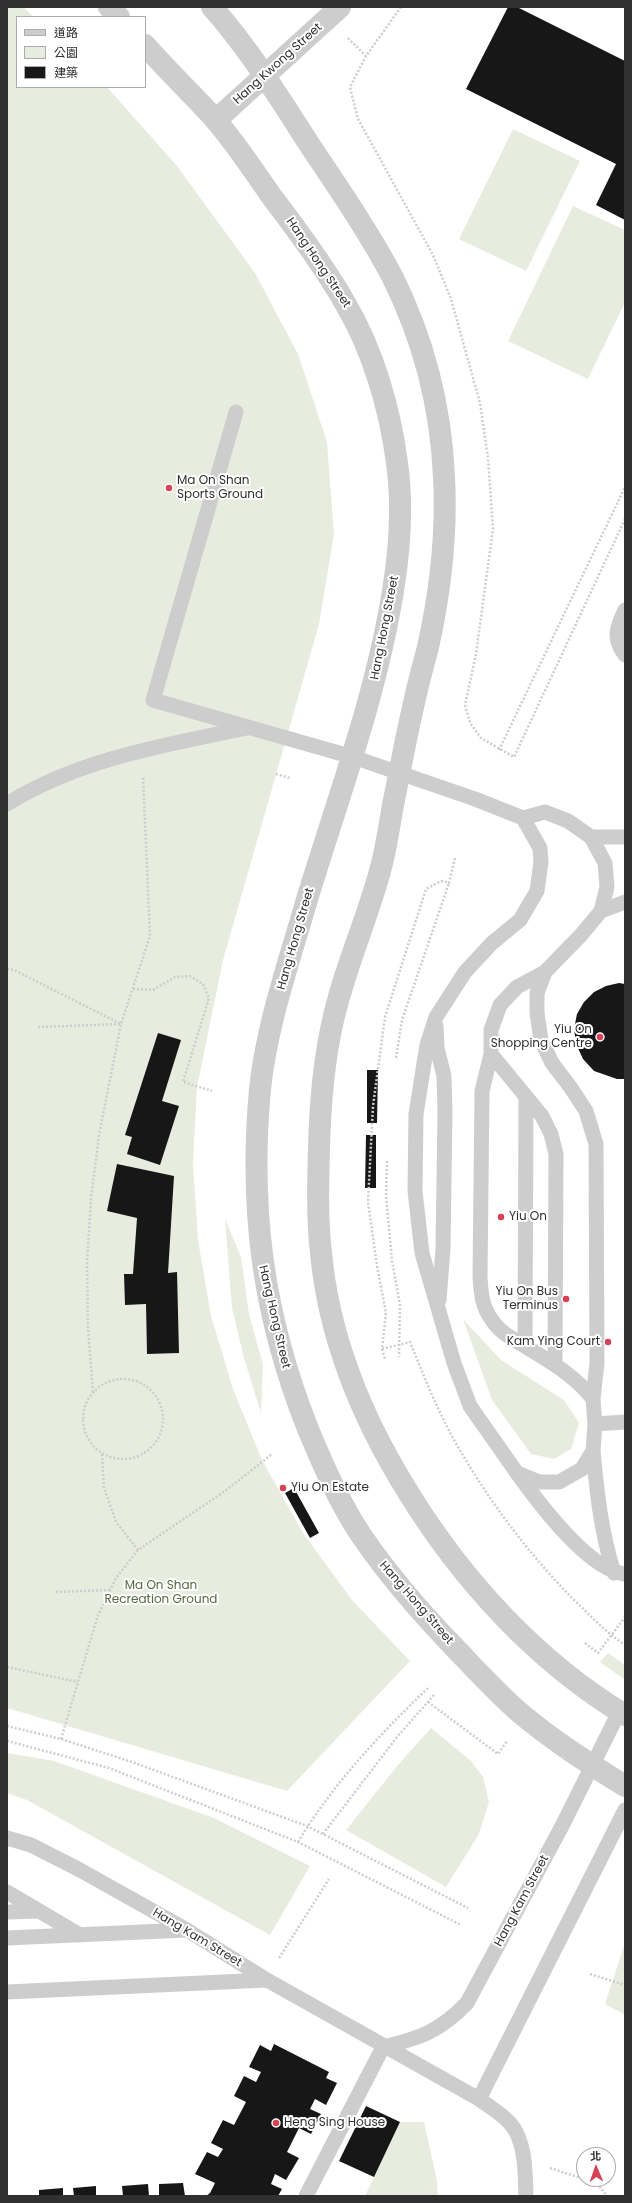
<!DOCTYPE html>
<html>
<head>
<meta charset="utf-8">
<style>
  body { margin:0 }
  #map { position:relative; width:632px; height:2203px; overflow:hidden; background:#fff; font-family:Poppins,"Noto Sans TC",sans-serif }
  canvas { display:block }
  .frame { position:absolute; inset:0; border:8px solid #303030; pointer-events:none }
  .legend { position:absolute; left:16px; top:16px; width:130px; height:72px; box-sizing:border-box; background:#fff; border:1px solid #acacac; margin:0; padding:5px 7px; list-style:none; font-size:12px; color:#303030 }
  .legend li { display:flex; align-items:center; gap:8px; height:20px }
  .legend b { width:20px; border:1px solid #acacac }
  .north { position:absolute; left:576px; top:2147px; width:40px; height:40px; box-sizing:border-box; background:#fff; border:1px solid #acacac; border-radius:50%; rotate:358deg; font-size:11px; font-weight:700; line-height:16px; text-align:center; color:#303030 }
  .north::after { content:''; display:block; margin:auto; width:14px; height:18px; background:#d74256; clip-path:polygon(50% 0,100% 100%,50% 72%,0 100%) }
</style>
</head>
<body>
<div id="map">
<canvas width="632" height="2203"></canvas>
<div class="frame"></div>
<ul class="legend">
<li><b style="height:5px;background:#cdcdcd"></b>道路</li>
<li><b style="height:11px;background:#e7ecdf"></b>公園</li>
<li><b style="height:11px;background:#171717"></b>建築</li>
</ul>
<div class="north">北</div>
</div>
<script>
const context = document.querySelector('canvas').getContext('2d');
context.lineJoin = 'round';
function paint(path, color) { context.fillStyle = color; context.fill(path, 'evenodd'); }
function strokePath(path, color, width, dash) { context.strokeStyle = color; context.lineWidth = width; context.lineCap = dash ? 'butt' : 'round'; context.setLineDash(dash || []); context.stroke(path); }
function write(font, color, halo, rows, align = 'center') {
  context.font = font + ' Poppins,sans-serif'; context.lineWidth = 4; context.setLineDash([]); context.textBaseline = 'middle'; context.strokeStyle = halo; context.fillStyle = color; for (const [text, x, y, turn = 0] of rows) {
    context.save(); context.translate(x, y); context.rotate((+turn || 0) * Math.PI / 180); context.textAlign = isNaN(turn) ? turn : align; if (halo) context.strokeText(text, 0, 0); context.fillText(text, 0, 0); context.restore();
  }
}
const green = new Path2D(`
  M 7,7 L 23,7 L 34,17 L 17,17 L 17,87 L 107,87 L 177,166 L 255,273 L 298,354 L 327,442 L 334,534 L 319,624 L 223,960 L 197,1087 L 193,1163 L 198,1240 L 211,1316 L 233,1389 L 262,1460 L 303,1533 L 352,1600 L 410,1661 L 287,1791 L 7,1708 Z
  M 513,129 L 580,161 L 526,271 L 459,239 Z
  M 573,206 L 625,230 L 625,302 L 588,379 L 508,341 Z
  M 225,1219 L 241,1257 L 249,1314 L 263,1365 L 261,1413 L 244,1358 L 232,1308 Z
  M 463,1319 L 501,1360 L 564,1400 L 579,1423 L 571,1449 L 554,1459 L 531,1454 L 492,1400 Z
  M 608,1653 L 625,1665 L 625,1680 L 600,1662 Z
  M 431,1728 L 471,1761 L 483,1777 L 489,1802 L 479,1834 L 446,1887 L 346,1830 L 398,1765 Z
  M 7,1753 L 54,1761 L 214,1818 L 310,1866 L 270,1935 L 27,1800 L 7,1793 Z
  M 625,1943 L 625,2015 L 605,2004 Z
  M 400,2122 L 424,2122 L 437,2181 L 438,2196 L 365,2196 Z`);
const building = new Path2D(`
  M 508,7 L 517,7 L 625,61 L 625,220 L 596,205 L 616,164 L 466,89 Z
  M 619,983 L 625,984 L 625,1079 L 617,1079 L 594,1071 L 583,1059 L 576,1044 L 574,1029 L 577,1014 L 584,1002 L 594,992 L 606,986 Z
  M 158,1033 L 181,1040 L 162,1101 L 179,1106 L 160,1165 L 127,1154 L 132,1137 L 125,1135 Z
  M 367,1070 L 378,1070 L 377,1123 L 367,1123 Z
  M 366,1135 L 376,1135 L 376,1188 L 365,1188 Z
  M 117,1164 L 174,1176 L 168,1273 L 177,1272 L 179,1353 L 147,1354 L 146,1304 L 125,1305 L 124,1274 L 133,1274 L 137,1218 L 107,1211 Z
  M 294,1488 L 319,1533 L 310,1538 L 285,1493 Z
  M 274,2044 L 329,2072 L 326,2078 L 337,2083 L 326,2105 L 315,2099 L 310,2109 L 321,2114 L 311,2134 L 299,2128 L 287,2152 L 299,2158 L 286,2180 L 275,2174 L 271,2184 L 282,2189 L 278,2196 L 206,2196 L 210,2193 L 215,2183 L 195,2174 L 207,2152 L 218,2157 L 223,2149 L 211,2143 L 223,2120 L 234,2125 L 246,2102 L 234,2096 L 244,2076 L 256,2082 L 261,2072 L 249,2067 L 260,2045 L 271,2051 Z
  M 366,2106 L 400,2122 L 374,2177 L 339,2161 Z
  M 183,2183 L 185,2196 L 159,2196 L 159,2184 Z
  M 148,2184 L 149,2196 L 123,2196 L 122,2186 Z
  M 96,2186 L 96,2196 L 74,2196 L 73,2188 Z
  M 63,2188 L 63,2196 L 39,2196 L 39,2190 Z`);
const path = new Path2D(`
  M 401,7 L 366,56 L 350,87 L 358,119 L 433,255 L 451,299 L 480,403 L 488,458 L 493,529 L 476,654 L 465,705 L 470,723 L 481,738 L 514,757 L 625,519
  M 348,38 L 366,56
  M 499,750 L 625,487
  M 276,774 L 290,778
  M 455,858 L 449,883 L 441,881 L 426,889 L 385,1017 L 373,1106 L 368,1202 L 377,1266 L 386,1313 L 382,1349 L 410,1342 C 425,1379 440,1417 461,1452 C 492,1505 530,1555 573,1599 C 590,1615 605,1632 625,1645
  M 7,969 L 14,970 L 121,1024
  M 133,989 L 153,990 L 175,977 L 190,976 L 203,984 L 209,998 L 183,1082 L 212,1091
  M 38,1027 L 121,1024
  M 396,1058 L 402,1020 L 449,883
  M 387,1161 L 386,1195 L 392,1261 L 400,1305 L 399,1357
  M 382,1349 L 385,1359
  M83 1419a40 40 0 1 1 80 0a40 40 0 1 1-80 0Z
  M 93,1392 L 88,1328 L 87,1263 L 91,1199 L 99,1135 L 121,1024 L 150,936 L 143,776
  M 102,1454 L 104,1488 L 116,1522 L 138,1550
  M 56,1592 L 110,1590
  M 585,1643 L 598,1653 L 625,1617
  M 7,1667 L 78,1682
  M 428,1702 L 498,1754 L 507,1741
  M 7,1726 L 61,1739 L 132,1762 L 307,1826 L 468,1908
  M 61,1739 L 98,1615 L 116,1578 L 138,1550 L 225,1491 L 272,1454
  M 7,1741 L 109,1768 L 298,1842 L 461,1925
  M 323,1834 L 397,1737 L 434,1695
  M 298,1842 C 333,1784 380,1734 428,1688
  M 279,1958 L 329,1879
  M 590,1974 L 625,1985
  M 550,2168 L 584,2179
  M 586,2179 L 596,2182 L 607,2196`);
const service = new Path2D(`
  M 236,412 L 153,700 L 353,757 L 475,799 L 523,818 L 545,812 L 568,821 L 591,837 L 605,863 L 607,887 L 601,911 L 581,935 L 545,972 L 517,987 L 500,1005 L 491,1030 L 491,1054 L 482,1091 L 480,1277 C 481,1293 482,1307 492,1320 C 500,1333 515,1340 528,1348 C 552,1363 575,1376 593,1399
  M 625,610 C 617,627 612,638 625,655
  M 7,804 C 79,759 165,745 247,728
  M 523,818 L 540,848 L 541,862 L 537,891 L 520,920 L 492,943 L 465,972 L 436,1017 L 427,1045 L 416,1114 L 415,1191 L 422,1253 L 454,1363 L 470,1406 L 517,1473 L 539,1482 L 559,1482 L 582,1469 L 593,1451 L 595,1424 L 593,1399 L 597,1363 L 596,1144 L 586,1111 L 571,1088 L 552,1063 L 541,1040 L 537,1013 L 537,993 L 545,972
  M 591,837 L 625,837
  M 601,911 L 625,902
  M 436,1026 L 437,1048 L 444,1076 L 445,1111 L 443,1249 L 439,1300
  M 491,1054 L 542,1116 L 551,1134 L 556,1154 L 555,1364
  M 525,1346 L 526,1097
  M 595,1424 L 625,1422
  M 593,1451 C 597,1493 601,1532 614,1573
  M 517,1473 C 538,1502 588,1570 625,1574
  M 7,1838 L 31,1845 L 80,1870 L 187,1930 L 267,1980 L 479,2099 C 491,2108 509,2118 516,2132 C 526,2151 525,2175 526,2196
  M 7,1892 L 80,1935
  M 7,1912 L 38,1911
  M 7,1938 L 187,1930
  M 7,1992 L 267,1980
  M 383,2047 C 421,2038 440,2031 467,2003 L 562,1826 L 619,1712
  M 479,2099 L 625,1810
  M 306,2196 L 383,2047`);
const minor = new Path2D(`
  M 216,120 L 340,7`);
const tertiary = new Path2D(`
  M 109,7 L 119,17
  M 212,7 C 250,50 280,99 311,147 C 339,189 368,231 392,276 C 423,338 441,408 444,477 C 447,533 440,593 428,647 C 423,666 418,684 414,703 C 406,737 400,771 393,805 C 389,827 386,850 380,871 C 366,923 343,972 332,1025 C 323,1066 320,1107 319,1148 C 318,1183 317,1218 321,1253 C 329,1338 363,1420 408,1492 C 462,1580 536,1661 625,1715
  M 145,45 C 167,70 191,93 213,117 C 235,142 253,170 272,197 C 298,231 324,266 345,303 C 373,350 390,409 397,463 C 403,506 400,548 393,591 C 376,696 339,795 308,896 C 290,959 267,1023 260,1089 C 249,1210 263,1316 308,1429 C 323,1465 339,1502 361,1535 C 389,1576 422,1614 456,1649 C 477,1671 497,1693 519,1712 C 552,1740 588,1763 625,1786`);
const markers = [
  [169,488,4,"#d74256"],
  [600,1037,4,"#d74256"],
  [501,1217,4,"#d74256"],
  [566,1299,4,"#d74256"],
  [608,1342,4,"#d74256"],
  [283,1488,4,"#d74256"],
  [276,2123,4,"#d74256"]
];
const streetNames = [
  ["Hang Kwong Street",278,64,-42],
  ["Hang Hong Street",318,263,56],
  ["Hang Hong Street",385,628,-79],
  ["Hang Hong Street",296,939,-74],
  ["Hang Hong Street",274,1317,77],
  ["Hang Hong Street",416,1603,49],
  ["Hang Kam Street",522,1901,-62],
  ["Hang Kam Street",197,1938,31]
];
const poiNames = [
  ["Ma On Shan",177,481],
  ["Sports Ground",177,495],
  ["Yiu On",592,1030,"right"],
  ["Shopping Centre",592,1044,"right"],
  ["Yiu On",509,1217],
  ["Yiu On Bus",558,1292,"right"],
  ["Terminus",558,1306,"right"],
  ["Kam Ying Court",600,1342,"right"],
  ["Yiu On Estate",291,1488],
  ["Heng Sing House",284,2123]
];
const parkNames = [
  ["Ma On Shan",161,1586],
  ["Recreation Ground",161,1600]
];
paint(green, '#e7ecdf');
paint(building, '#171717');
strokePath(path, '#cdcdcd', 2.5, [2, 2]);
strokePath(service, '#cdcdcd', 15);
strokePath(minor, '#cdcdcd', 22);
strokePath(tertiary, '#cdcdcd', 22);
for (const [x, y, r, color] of markers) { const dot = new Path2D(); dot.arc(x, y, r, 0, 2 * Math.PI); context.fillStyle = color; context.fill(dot); strokePath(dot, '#fff', 1.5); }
write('12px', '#303030', '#fff', streetNames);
write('12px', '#303030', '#fff', poiNames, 'left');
write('12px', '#566941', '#fff', parkNames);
</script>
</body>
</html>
